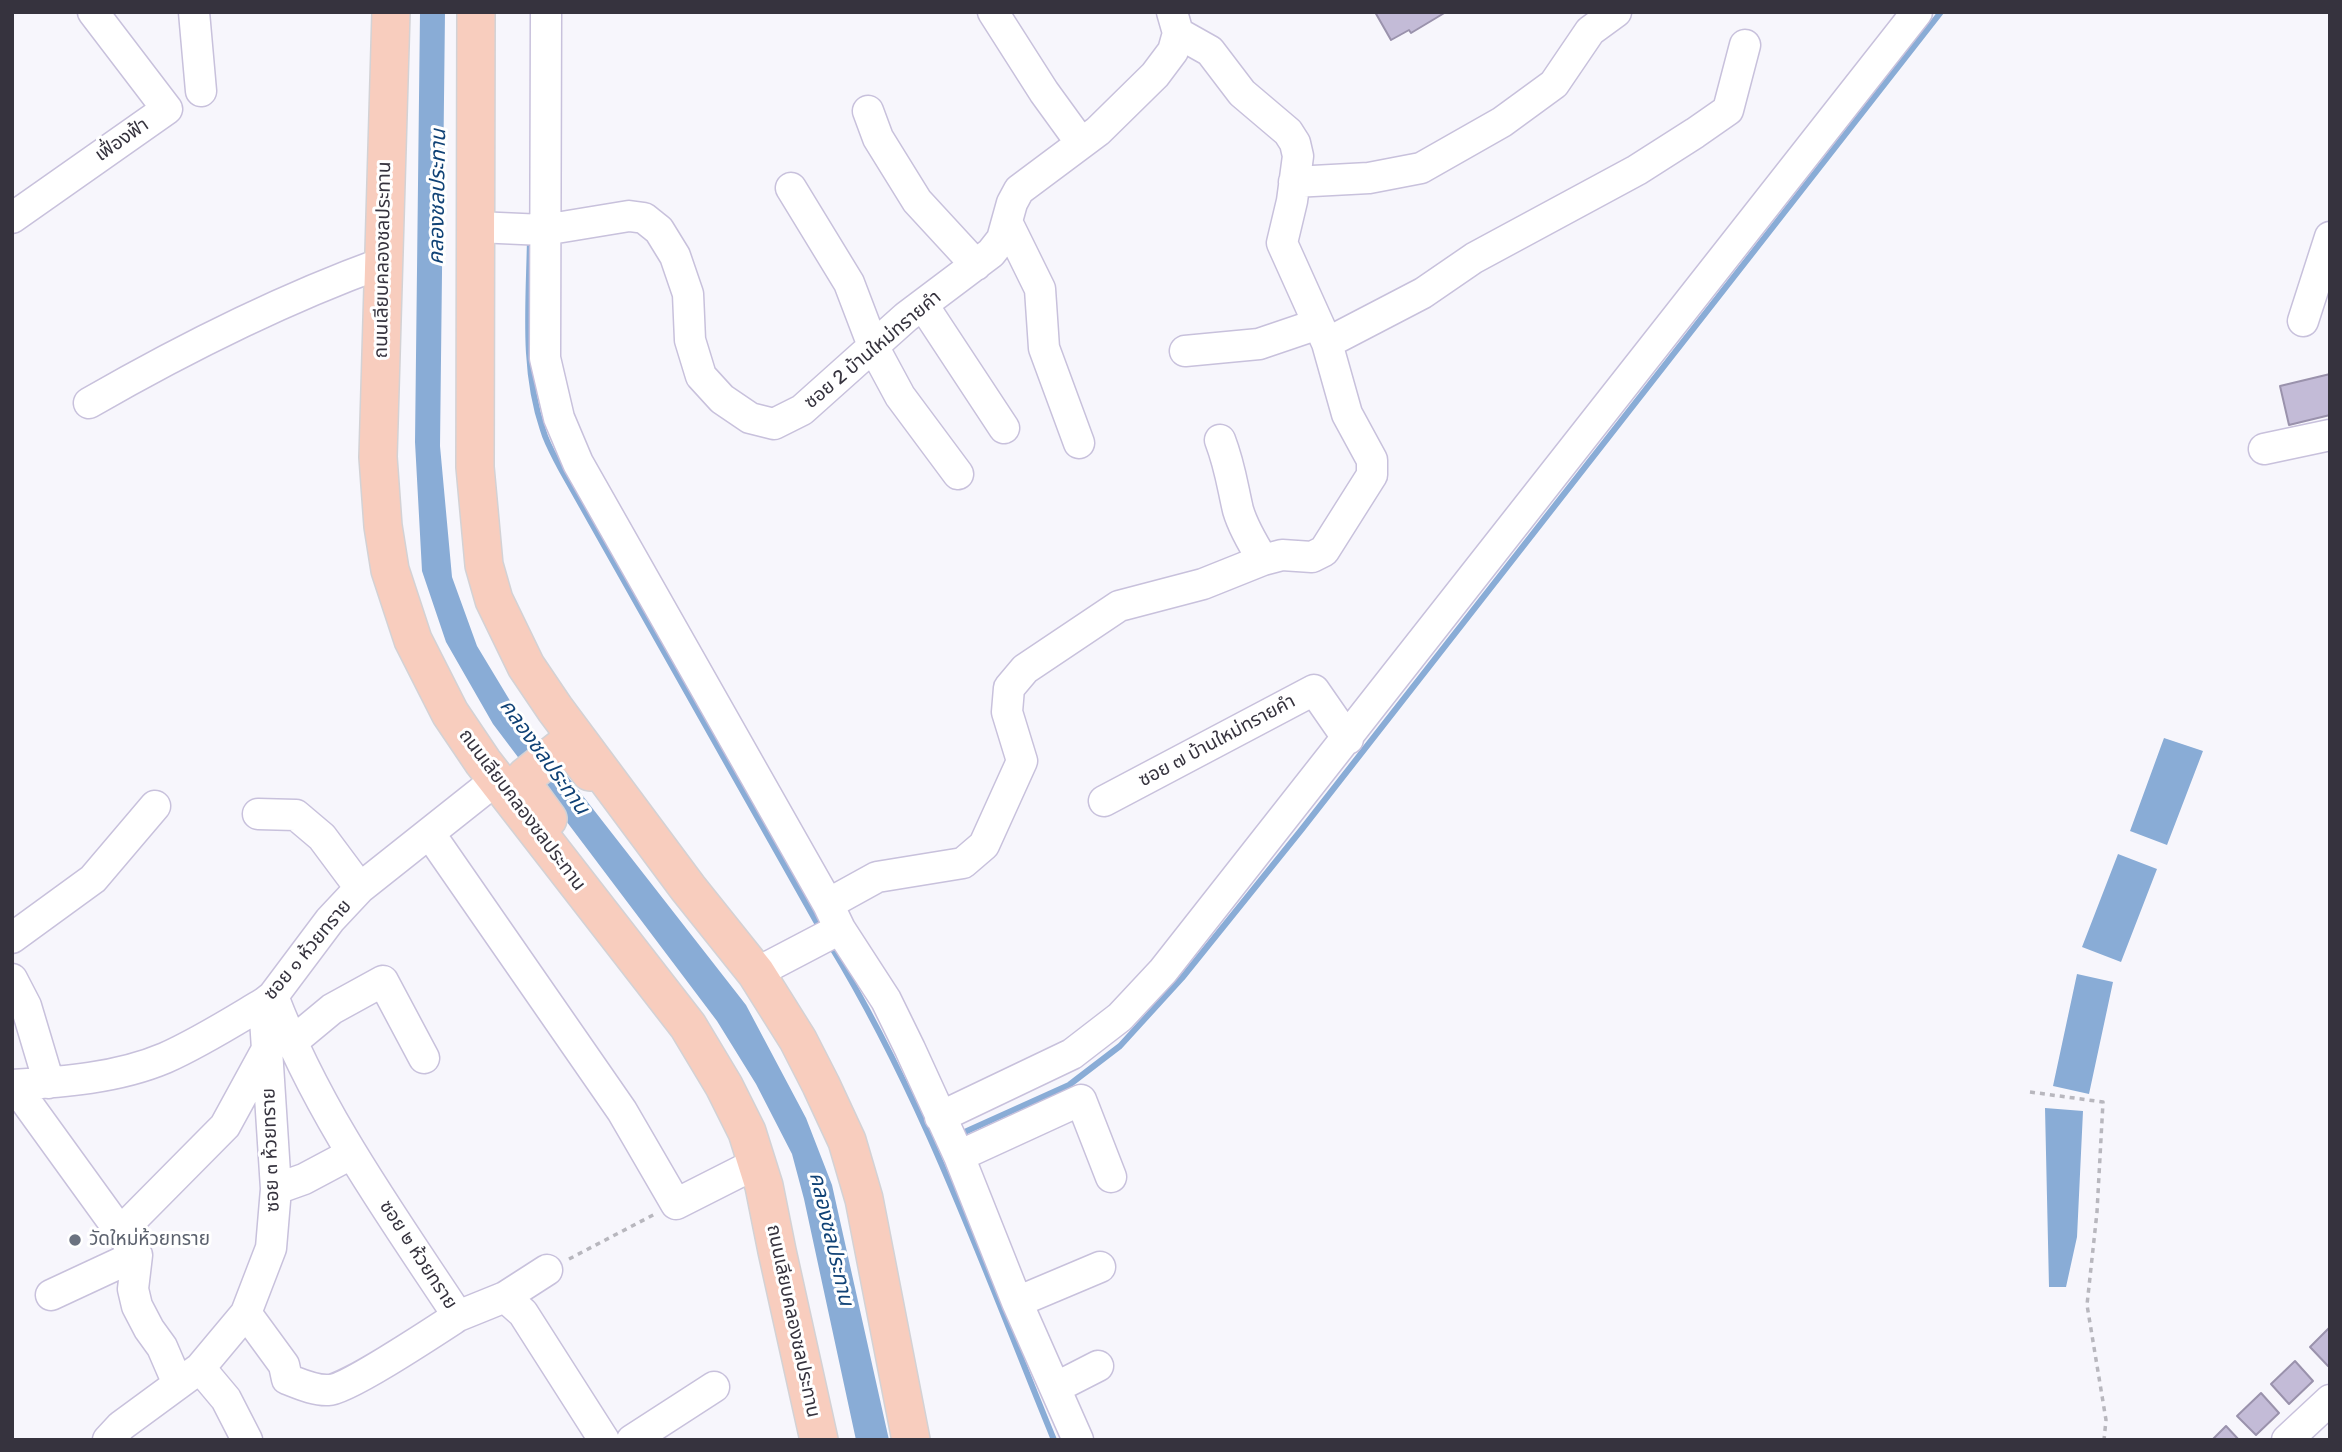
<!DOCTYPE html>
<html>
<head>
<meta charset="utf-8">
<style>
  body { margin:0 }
  #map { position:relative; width:2342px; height:1452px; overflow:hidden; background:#f7f6fc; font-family:Rubik,sans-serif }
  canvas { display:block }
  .frame { position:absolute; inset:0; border:14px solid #36333e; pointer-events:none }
</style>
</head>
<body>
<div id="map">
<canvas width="2342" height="1452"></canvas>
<div class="frame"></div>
</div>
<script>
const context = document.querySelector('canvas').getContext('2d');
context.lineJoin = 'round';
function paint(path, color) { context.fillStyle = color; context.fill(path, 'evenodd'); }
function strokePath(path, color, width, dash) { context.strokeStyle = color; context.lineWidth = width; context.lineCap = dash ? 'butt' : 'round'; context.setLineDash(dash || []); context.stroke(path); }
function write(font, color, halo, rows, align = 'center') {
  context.font = font + ' Rubik,"Noto Sans Thai",sans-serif'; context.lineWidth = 6; context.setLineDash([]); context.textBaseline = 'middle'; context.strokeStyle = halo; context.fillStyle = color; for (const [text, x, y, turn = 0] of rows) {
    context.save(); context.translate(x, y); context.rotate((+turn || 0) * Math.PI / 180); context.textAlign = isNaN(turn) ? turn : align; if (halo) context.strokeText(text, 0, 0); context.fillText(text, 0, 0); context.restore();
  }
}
const water = new Path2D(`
  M 420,12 L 445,12 L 440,446 L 452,577 L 477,646 L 515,709 L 746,1005 L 806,1118 L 832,1185 L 889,1440 L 856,1440 L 804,1199 L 792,1154 L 756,1084 L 717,1021 L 493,724 L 446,642 L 422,571 L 415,442 Z
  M 2164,738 L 2203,751 L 2167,845 L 2130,831 Z
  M 2118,854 L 2157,869 L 2121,962 L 2082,947 Z
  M 2077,974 L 2113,982 L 2089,1094 L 2053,1086 Z
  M 2045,1108 L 2083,1111 L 2077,1237 L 2066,1287 L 2049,1287 Z`);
const stream = new Path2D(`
  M 530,238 C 529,302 522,369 543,430 C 547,444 555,457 561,469 L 821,930
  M 829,943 C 924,1098 985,1272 1054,1440
  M 958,1135 L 1069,1085 L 1120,1046 L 1182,978 L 1302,829 L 1941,12`);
const building = new Path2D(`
  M 1375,12 L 1446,12 L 1411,33 L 1409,30 L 1391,40 Z
  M 2330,374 L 2330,415 L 2289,425 L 2280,386 Z
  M 2330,1327 L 2330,1365 L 2328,1366 L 2310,1347 Z
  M 2295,1361 L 2313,1381 L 2289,1404 L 2271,1384 Z
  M 2261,1393 L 2279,1413 L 2256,1435 L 2237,1416 Z
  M 2226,1426 L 2239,1440 L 2212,1440 Z`);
const path = new Path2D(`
  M 2030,1092 L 2103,1102 L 2097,1212 L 2087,1305 L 2106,1420 L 2104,1440
  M 569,1259 L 655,1214`);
const minor = new Path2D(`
  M 194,12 L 201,91
  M 546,12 L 545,358 L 559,418 L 578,463 L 828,904 L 840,929 L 886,1000 L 910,1049 L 959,1156 L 1017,1302 L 1078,1440
  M 993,12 L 1044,92 L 1081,143
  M 868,111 L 878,138 L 917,201 L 976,265
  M 1294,182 L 1369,178 L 1421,168 L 1502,122 L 1554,84 L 1590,31 L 1616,12
  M 791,188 L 849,283 L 873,346 L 900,396 L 958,474
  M 12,218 L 167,109 L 93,12
  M 1007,222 L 1040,289 L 1044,348 L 1079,443
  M 477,227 L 544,230 L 629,216 L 644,218 L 659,230 L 675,256 L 688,294 L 690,340 L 701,376 L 722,399 L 750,418 L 774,424 L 802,410 L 906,317 L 991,253 L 1002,239 L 1012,203 L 1019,190 L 1098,131 L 1155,75 L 1173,51 L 1178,33 L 1172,12
  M 923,305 L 1004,428
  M 2303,321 L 2330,237
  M 1327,343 L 1423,293 L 1474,258 L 1637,170 L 1695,133 L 1728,110 L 1745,45
  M 1185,351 L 1259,344 L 1318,324
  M 89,403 C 183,349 280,300 382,263
  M 1220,440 C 1230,466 1232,484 1238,510 C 1243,527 1253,544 1263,560
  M 2264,449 L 2330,435
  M 1104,801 L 1314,690 L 1348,739
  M 258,814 L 296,815 L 322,837 L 360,888
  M 430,834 L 622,1111 L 676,1204 L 757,1163
  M 828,904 L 877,877 L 963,863 L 984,845 L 1022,761 L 1007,712 L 1009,688 L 1025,669 L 1119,606 L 1203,584 L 1263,560 L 1282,555 L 1312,557 L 1324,551 L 1372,475 L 1372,460 L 1347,414 L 1327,343 L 1282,243 L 1292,201 L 1298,156 L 1295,143 L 1288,132 L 1242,93 L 1210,51 L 1178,33
  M 12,938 L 93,879 L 155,806
  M 756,973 L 840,929
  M 12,979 L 26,1006 L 49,1083
  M 273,996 C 317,1112 390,1213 458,1316 L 505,1297 L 523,1313 L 604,1440
  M 291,1043 L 332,1009 L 383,981 L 424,1058
  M 12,1085 C 63,1082 118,1078 165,1058 C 199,1043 232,1022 264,1003 L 273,996 L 330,920 L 360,888 L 496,780
  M 14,1085 L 137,1255 L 51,1295
  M 940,1117 L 1072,1054 L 1120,1017 L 1163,971 L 1917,12
  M 959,1156 L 1081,1100 L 1111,1177
  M 276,1189 L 304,1179 L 351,1154
  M 121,1231 L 225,1126 L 266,1051
  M 137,1255 L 133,1289 L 137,1306 L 149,1329 L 162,1347 L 178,1384
  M 505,1297 L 547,1270
  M 1017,1302 L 1100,1267
  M 246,1313 L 284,1365 L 287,1379 C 300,1384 315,1391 329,1390 C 346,1390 438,1329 458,1316
  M 200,1368 L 226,1399 L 247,1440
  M 1055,1388 L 1098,1366
  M 108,1440 L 121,1426 L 200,1368 L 246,1313 L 271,1248 L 276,1189 L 264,1003
  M 632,1440 L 714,1387
  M 2287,1440 L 2330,1400`);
const major = new Path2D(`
  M 391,12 L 378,457 L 383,526 L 390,570 L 413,640 L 450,713 L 483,762 L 688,1026 L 724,1086 L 747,1132 L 764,1186 L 777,1251 L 819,1440
  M 476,12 L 475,467 L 484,565 L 494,600 L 526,666 L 555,709 L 688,888 L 756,973 L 798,1040 L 821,1085 L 847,1141 L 864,1199 L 911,1440
  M 548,819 L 529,793 L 525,777 L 564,746 L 572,749 L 590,772`);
const markers = [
  [75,1240,7,"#6b7280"]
];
const streetNames = [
  ["เฟื่องฟ้า",122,140,-35],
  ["ถนนเลียบคลองชลประทาน",383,260,-89],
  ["ซอย 2 บ้านใหม่ทรายคำ",873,350,-40],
  ["ซอย ๗ บ้านใหม่ทรายคำ",1217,741,-28],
  ["ถนนเลียบคลองชลประทาน",522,810,53],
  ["ซอย ๑ ห้วยทราย",308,950,-50],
  ["ซอย ๓ ห้วยทราย",271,1150,-92],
  ["ซอย ๒ ห้วยทราย",418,1255,57],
  ["ถนนเลียบคลองชลประทาน",793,1321,78]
];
const worshipNames = [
  ["วัดใหม่ห้วยทราย",89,1240]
];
const waterNames = [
  ["คลองชลประทาน",438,197,-89],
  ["คลองชลประทาน",544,757,54],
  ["คลองชลประทาน",831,1239,77]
];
paint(water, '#89acd6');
strokePath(stream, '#89acd6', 6);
paint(building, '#c3bbd7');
strokePath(building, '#9a92ac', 2);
strokePath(minor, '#c8c1dc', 33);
strokePath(major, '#d3d2d5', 40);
strokePath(path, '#b8b7be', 3.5, [5, 5]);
strokePath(minor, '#fff', 30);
strokePath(major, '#f8cdbe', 37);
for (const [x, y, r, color] of markers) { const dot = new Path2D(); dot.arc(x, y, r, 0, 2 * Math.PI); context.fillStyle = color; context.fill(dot); strokePath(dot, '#fff', 2.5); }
write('19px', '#36333e', '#fff', streetNames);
write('19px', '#5b616d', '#fff', worshipNames, 'left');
write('italic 21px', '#104276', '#fff', waterNames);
</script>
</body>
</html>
